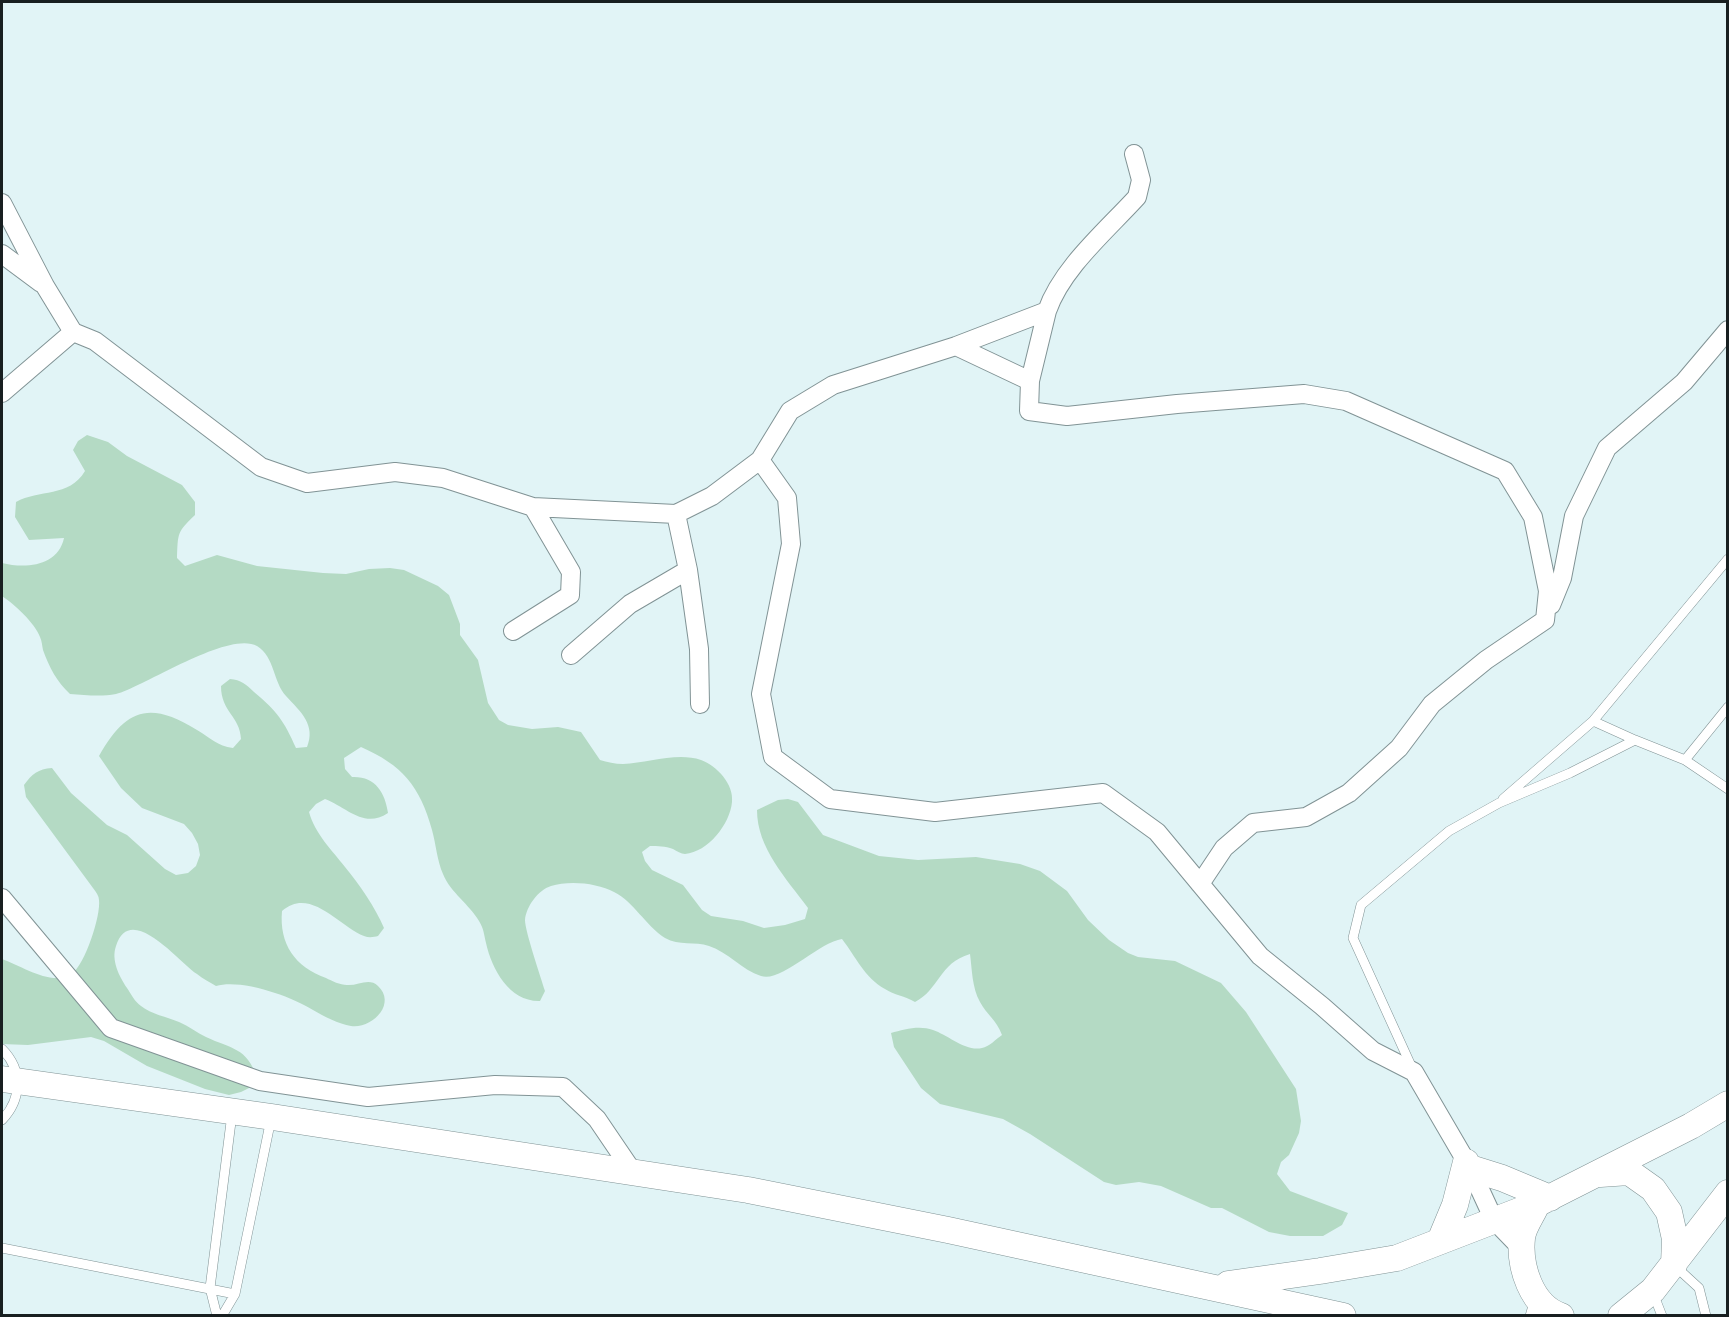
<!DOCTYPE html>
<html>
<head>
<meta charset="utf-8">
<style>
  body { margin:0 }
  #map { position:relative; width:1729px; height:1317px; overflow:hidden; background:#e1f4f6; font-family:"Work Sans",sans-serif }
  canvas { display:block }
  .frame { position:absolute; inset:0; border:3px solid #181f20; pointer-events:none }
</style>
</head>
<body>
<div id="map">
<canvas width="1729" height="1317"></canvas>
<div class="frame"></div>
</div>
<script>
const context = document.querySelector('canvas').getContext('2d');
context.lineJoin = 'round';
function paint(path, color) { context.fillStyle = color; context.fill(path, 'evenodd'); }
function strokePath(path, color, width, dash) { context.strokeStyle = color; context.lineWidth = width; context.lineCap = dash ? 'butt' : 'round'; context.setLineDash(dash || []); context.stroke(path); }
const green = new Path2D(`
  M 87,435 L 108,442 L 127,456 L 182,485 L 195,502 L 195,515 C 177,532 178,533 177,558 L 185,566 L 217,555 L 257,566 L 323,573 L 346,574 L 369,569 L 390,568 L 404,570 L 438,586 L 449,595 L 460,624 L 460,635 L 478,660 L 488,703 L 499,720 L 508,725 L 532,729 L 558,727 L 581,732 L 600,760 C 607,762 615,764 623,764 C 648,763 677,752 701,760 C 717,766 734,784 732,802 C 730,824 708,852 685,854 C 681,854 677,851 673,849 C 665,846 658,846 650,846 L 642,852 L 645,861 L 652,870 L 683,885 L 702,910 L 711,916 L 743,921 L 764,928 L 785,925 L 805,919 L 808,908 C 786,878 757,848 757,810 L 778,800 L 788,799 L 798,802 L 823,835 L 879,856 L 918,860 L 976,857 L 1020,864 L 1040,871 L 1067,891 L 1088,920 L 1109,940 L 1128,953 L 1138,957 L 1175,961 L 1221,983 L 1246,1012 L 1296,1089 L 1301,1121 L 1299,1133 L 1289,1155 L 1281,1162 L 1277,1174 L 1290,1191 L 1348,1213 L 1342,1225 L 1323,1236 L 1290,1236 L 1269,1232 L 1222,1208 L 1211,1208 L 1161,1186 L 1139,1182 L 1116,1185 L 1104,1182 L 1030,1134 L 1003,1119 L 940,1104 L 921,1088 L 894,1047 L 891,1033 C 904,1029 920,1025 933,1030 C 948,1035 966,1052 982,1048 C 989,1047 996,1039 1002,1035 C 996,1019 987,1015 980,1002 C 972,988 972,969 970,954 C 939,963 939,990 915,1002 C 905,996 894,995 885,989 C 864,977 856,957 842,939 C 819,942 781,983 761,976 C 742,970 728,952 709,946 C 695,941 679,946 665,938 C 645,925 634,902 614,892 C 598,883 569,880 551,886 C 538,890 526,907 525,920 C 525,931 541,978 545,991 L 540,1001 C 510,1002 492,970 486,943 C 484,935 484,929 479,921 C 470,905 450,892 443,874 C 437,861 436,844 432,830 C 420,786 402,765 361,747 L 344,758 L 345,769 L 352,777 C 375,776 385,792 388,813 C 364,829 348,808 325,799 L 316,804 L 309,812 C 315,834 332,850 345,867 C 360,885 375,907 384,928 L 378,936 C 374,937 369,938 364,936 C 339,926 310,886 282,911 C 279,944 295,967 326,978 C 332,981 340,985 347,985 C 358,986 369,977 378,986 C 397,1004 372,1029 351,1026 C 339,1024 323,1016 313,1010 C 290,996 242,979 216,986 C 210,982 203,979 197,974 C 179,962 130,901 116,946 C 111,960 119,976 127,988 C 131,994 135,1002 141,1006 C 151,1014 167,1017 179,1022 C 189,1026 197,1033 206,1037 C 231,1049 247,1047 257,1078 L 251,1087 L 241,1092 L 229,1095 L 205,1089 L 147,1066 L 104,1041 L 91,1037 L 28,1045 L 2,1044 L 2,959 C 19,965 40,979 59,978 C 63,978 69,976 72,974 C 85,964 101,916 99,900 C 99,896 96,892 93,888 L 26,797 L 24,785 C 32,774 38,769 52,768 L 71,793 L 107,825 L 127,835 L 165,869 L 176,875 L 188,873 L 196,866 L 200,855 L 198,844 L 192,833 L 184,824 L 142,808 L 121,788 L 99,756 C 126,708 150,701 197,730 C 211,738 217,746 233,748 L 241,739 C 240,716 221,712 221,686 L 230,679 C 241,680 246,684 254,692 C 277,711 284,721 296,748 L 307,747 C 316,725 301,712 286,696 C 273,682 275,657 257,646 C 229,630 145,686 116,694 C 101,697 85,695 70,694 C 57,682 49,667 43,650 C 42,646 42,641 40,637 C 35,623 14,604 2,596 L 2,563 C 26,569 58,566 64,538 L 29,540 L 15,517 L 16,502 C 39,489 69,498 85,471 L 73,450 L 78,441 Z`);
const service = new Path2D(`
  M 1593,721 L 1635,740
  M 1685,760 L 1728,707
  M 1503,799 L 1593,721 L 1728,559
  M 2,1049 C 23,1070 22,1099 2,1120
  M 1413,1070 L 1353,938 L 1361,905 L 1449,831 L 1499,803 L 1570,773 L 1635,740 L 1685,760 L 1728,789
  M 2,1248 L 235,1294
  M 1675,1266 L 1699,1288 L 1706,1316
  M 1653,1293 L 1662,1316
  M 217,1316 L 210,1288 L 232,1114
  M 222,1316 L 235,1294 L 271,1119
  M 1530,1316 L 1535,1299`);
const minor = new Path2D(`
  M 2,203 L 45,286 L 73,332 L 2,393
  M 2,254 L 41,283
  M 1047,311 L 1030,381 L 1029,411 L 1067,416 L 1177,404 L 1304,394 L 1346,401 L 1505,471 L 1533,517 L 1548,591 L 1545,620 L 1486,660 L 1432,704 L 1399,748 L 1349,793 L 1306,817 L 1253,823 L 1224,848 L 1200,884
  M 73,332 L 95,341 L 261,467 L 307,483 L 395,472 L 443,478 L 533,507 L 676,514 L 712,496 L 760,460 L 790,411 L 833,385 L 956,346 L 1047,311 C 1062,268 1106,231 1137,197 L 1141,180 L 1134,154
  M 956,346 L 1030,381
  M 760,460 L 787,498 L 791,544 L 761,694 L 773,757 L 830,799 L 935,812 L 1103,793 L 1157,832 L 1260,956 L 1322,1006 L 1373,1051 L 1414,1072 L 1470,1168 L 1494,1220 L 1522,1249
  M 676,514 L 688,570 L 699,649 L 700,704
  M 1551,605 L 1562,578 L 1574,516 L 1607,448 L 1684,382 L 1728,330
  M 513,631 L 570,595 L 571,572 L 533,507
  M 571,655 L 630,604 L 688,570
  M 2,898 L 111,1028 L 260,1081 L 368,1097 L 495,1085 L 563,1087 L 597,1119 L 633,1172`);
const secondary = new Path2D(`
  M 2,1079 L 272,1117 L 748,1190 L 948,1230 L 1343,1316
  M 1470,1168 L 1502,1178 L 1550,1198
  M 1600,1174 L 1629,1172 L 1653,1189 L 1669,1212 L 1675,1239 L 1674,1265
  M 1537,1204 C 1533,1214 1523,1227 1522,1238 C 1519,1266 1531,1306 1561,1316
  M 1440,1241 L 1455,1205 L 1466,1162
  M 1228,1284 L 1320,1271 L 1397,1258 L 1537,1204 L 1691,1126 L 1728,1104
  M 1621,1316 L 1653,1290 L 1728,1193`);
paint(green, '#b4dac4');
strokePath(service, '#819395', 10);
strokePath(minor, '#819395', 20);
strokePath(secondary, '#819395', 27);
strokePath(service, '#fff', 9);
strokePath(minor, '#fff', 18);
strokePath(secondary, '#fff', 26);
</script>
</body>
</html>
